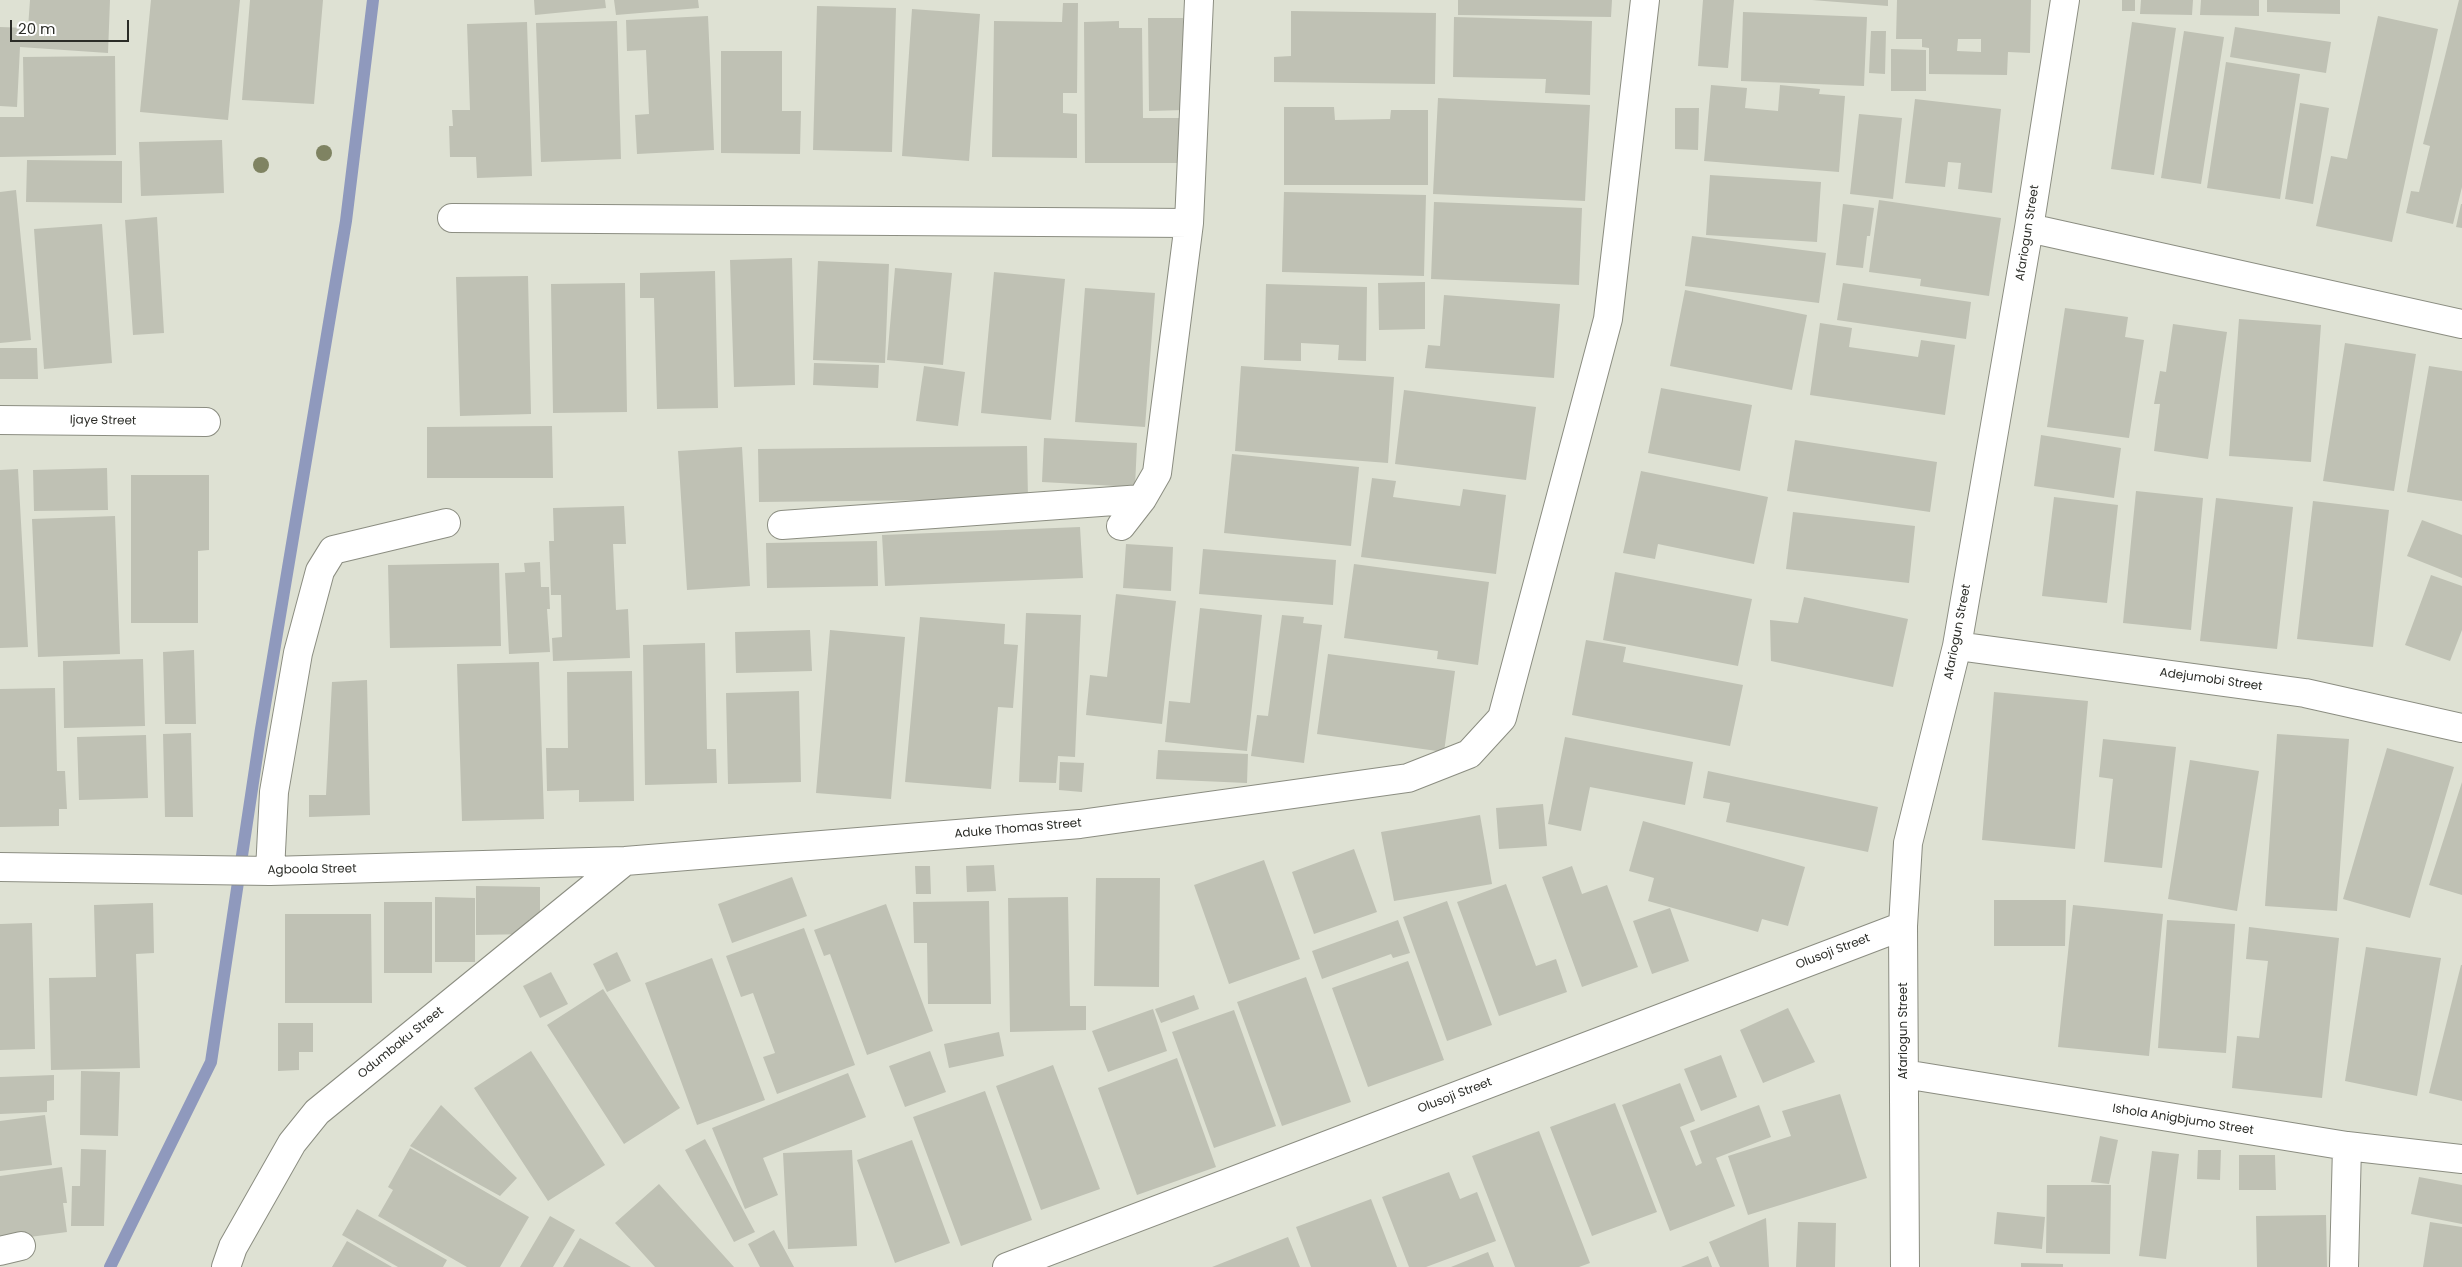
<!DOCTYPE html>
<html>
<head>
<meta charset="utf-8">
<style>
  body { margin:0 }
  #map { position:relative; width:2462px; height:1267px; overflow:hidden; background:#dee1d3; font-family:Poppins,sans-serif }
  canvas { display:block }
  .scale { position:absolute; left:10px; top:20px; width:119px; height:22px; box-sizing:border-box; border:2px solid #2b2c27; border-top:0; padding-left:6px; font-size:15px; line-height:18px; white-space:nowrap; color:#2b2c27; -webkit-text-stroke:4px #fff; paint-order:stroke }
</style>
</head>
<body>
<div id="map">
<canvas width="2462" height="1267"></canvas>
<div class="scale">20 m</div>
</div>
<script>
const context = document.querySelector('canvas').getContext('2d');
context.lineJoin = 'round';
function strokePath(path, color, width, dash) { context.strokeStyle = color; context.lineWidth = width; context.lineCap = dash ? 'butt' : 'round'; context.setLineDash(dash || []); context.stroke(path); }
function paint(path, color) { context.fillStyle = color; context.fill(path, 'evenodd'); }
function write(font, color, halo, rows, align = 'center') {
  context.font = font + ' Poppins,sans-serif'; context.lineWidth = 4.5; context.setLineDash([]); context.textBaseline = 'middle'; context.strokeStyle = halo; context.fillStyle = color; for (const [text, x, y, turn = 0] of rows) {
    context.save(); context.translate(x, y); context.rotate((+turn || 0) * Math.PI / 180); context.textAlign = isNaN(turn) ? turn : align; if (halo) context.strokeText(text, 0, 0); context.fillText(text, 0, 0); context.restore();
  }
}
const stream = new Path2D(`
  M 110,1267 L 211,1062 L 261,729 L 346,221 L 373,0`);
const building = new Path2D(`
  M 30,0 L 110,0 L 108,53 L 20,47 L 17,107 L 0,106 L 0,27 L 28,28 Z
  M 151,0 L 240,0 L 228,120 L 140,112 Z
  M 250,0 L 323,0 L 314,104 L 242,100 Z
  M 534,0 L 605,0 L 606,8 L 535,15 Z
  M 614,0 L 698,0 L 699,8 L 616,15 Z
  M 1458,0 L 1612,0 L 1611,17 L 1458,15 Z
  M 1703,0 L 1734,0 L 1728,68 L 1698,66 Z
  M 1812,0 L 1888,0 L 1888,6 Z
  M 1897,0 L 2031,0 L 2030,53 L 2008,52 L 2007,75 L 1929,74 L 1929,48 L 1922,47 L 1922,39 L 1896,39 ZM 1958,39 L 1981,39 L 1981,52 L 1957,51 Z
  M 2122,0 L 2135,0 L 2135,11 L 2122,11 Z
  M 2141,0 L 2193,0 L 2192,15 L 2140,14 Z
  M 2201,0 L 2259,0 L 2259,16 L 2200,15 Z
  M 2267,0 L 2340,0 L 2340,14 L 2267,12 Z
  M 2459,0 L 2462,0 L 2462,187 L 2453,224 L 2406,213 L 2411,191 L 2419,192 L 2430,146 L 2423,144 Z
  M 1063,3 L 1078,3 L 1077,93 L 1063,93 L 1063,113 L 1077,114 L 1077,158 L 992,157 L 994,21 L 1062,22 Z
  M 817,6 L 896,8 L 892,152 L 813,150 Z
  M 912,9 L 980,14 L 969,161 L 902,156 Z
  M 1291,11 L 1436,13 L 1435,84 L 1274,82 L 1274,57 L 1291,56 Z
  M 1743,12 L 1867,17 L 1864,86 L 1741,81 Z
  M 708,16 L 714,150 L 637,154 L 635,115 L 649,114 L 646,50 L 627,51 L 626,20 Z
  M 2378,16 L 2438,29 L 2392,242 L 2316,226 L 2331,156 L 2347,159 Z
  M 1454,17 L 1592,21 L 1590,95 L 1545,93 L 1546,79 L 1453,77 Z
  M 1148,18 L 1183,18 L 1184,110 L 1149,111 Z
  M 617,21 L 621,159 L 541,162 L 536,23 Z
  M 1119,21 L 1119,28 L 1142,28 L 1143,118 L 1179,118 L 1180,163 L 1085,163 L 1084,22 Z
  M 527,22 L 532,176 L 477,178 L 476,157 L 450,157 L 449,126 L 453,126 L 452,110 L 470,110 L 467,24 Z
  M 2132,22 L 2176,28 L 2154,175 L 2111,169 Z
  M 2235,27 L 2331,42 L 2326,73 L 2230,57 Z
  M 1871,31 L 1886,31 L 1885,74 L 1869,73 Z
  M 2184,31 L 2224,37 L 2201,184 L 2161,178 Z
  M 1891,49 L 1926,50 L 1926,91 L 1891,91 Z
  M 721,51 L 782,51 L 782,111 L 801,111 L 800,154 L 721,153 Z
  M 115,56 L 116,155 L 0,157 L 0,117 L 24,117 L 23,57 Z
  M 2226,62 L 2300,74 L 2280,199 L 2207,188 Z
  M 1711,85 L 1747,88 L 1745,108 L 1778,111 L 1780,85 L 1820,89 L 1819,94 L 1845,96 L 1839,172 L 1704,161 Z
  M 1438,98 L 1590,105 L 1585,201 L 1433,194 Z
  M 1915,99 L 2001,109 L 1992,193 L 1958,189 L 1961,163 L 1948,162 L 1945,187 L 1905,183 Z
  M 2300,103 L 2329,108 L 2313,204 L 2285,199 Z
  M 1284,107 L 1334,107 L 1335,120 L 1390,119 L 1391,110 L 1428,110 L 1428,185 L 1284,185 Z
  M 1675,108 L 1699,108 L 1698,150 L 1675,149 Z
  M 1859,114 L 1902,118 L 1893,199 L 1850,194 Z
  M 222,140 L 224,193 L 141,196 L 139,142 Z
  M 27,160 L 122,161 L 122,203 L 26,202 Z
  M 1710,175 L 1821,182 L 1817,242 L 1706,235 Z
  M 16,190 L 31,340 L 0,343 L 0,192 Z
  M 1284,192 L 1426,195 L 1424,276 L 1282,272 Z
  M 1879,200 L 2001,218 L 1989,296 L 1920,286 L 1921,279 L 1869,272 Z
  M 1434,202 L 1582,208 L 1579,285 L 1431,279 Z
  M 1843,204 L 1874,208 L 1870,236 L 1867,236 L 1863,268 L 1836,265 Z
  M 2461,204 L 2462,204 L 2462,228 L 2456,227 Z
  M 157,217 L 164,333 L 133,335 L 125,220 Z
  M 102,224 L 112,363 L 44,369 L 34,229 Z
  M 1692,236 L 1826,253 L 1819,303 L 1685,286 Z
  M 792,258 L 795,385 L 734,387 L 730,260 Z
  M 818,261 L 889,264 L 885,363 L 813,360 Z
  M 895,268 L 952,273 L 943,365 L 887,360 Z
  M 715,271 L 718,408 L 657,409 L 654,298 L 640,298 L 640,273 Z
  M 994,272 L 1065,279 L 1051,420 L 981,413 Z
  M 528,276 L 531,414 L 460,416 L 456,277 Z
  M 1425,282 L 1425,329 L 1379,330 L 1378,283 Z
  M 625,283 L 627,412 L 553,413 L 551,284 Z
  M 1843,283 L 1971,302 L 1966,339 L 1837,320 Z
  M 1266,284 L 1367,287 L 1366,361 L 1338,360 L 1339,345 L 1301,343 L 1301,361 L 1264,360 Z
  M 1085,288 L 1155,293 L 1145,427 L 1075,422 Z
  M 1685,290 L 1807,315 L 1792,390 L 1670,366 Z
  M 1444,295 L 1560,304 L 1554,378 L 1425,368 L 1428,345 L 1440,346 Z
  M 2065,308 L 2128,317 L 2125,337 L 2144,340 L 2129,438 L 2047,427 Z
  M 2239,319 L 2321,325 L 2311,462 L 2229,456 Z
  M 1820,323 L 1852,328 L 1849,347 L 1918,357 L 1921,340 L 1955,345 L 1945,415 L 1810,395 Z
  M 2173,324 L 2227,332 L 2208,459 L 2154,451 L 2160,404 L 2154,404 L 2160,371 L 2166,372 Z
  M 2345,343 L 2416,354 L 2394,491 L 2323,481 Z
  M 0,348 L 37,348 L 38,379 L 0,379 Z
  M 814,363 L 879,365 L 878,388 L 813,385 Z
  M 924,366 L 965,372 L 958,426 L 916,421 Z
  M 1241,366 L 1394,377 L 1388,463 L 1235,451 Z
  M 2429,366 L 2462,371 L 2462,501 L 2407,492 Z
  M 1661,388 L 1752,405 L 1740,471 L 1648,453 Z
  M 1404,390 L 1536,407 L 1526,480 L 1395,464 Z
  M 552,426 L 553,478 L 427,478 L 427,427 Z
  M 2041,435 L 2121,448 L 2114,498 L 2034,486 Z
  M 1044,438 L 1137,443 L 1135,487 L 1042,482 Z
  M 1795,440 L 1937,462 L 1930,512 L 1787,491 Z
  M 1027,446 L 1028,499 L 759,502 L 758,449 Z
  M 742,447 L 750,586 L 687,590 L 678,451 Z
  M 1232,454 L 1359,467 L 1351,546 L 1224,533 Z
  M 107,468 L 108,510 L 34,511 L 33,470 Z
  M 18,469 L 28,647 L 0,648 L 0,470 Z
  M 1641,471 L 1768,497 L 1754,564 L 1658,544 L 1655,559 L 1623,553 Z
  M 131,475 L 209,475 L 209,550 L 198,551 L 198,623 L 131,623 Z
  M 1372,478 L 1396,481 L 1393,497 L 1460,506 L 1463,489 L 1506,495 L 1496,574 L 1361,557 Z
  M 2136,491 L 2203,498 L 2191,630 L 2123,623 Z
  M 2054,497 L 2118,505 L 2107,603 L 2042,596 Z
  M 2216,498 L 2293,507 L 2277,649 L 2200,641 Z
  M 2313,501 L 2389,510 L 2373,647 L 2297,639 Z
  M 624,506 L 626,544 L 613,544 L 616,610 L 628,609 L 630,658 L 553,661 L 552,638 L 562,637 L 561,595 L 551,595 L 549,541 L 554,541 L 553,508 Z
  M 1793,512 L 1915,526 L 1909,583 L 1786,569 Z
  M 115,516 L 120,654 L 38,657 L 32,519 Z
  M 2422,520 L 2462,535 L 2462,578 L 2407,556 Z
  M 1080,527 L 1083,578 L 885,586 L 882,535 Z
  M 877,541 L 878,586 L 767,588 L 766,543 Z
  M 1126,544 L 1173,547 L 1171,591 L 1123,588 Z
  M 1203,549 L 1336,560 L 1333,605 L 1199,594 Z
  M 540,562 L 541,587 L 549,587 L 550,609 L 547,609 L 550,652 L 509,654 L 505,573 L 525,572 L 524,563 Z
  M 499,563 L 501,646 L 390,648 L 388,565 Z
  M 1354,564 L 1489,582 L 1478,665 L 1437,659 L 1438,651 L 1344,638 Z
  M 1615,572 L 1752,599 L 1738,666 L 1603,640 Z
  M 2431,575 L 2462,586 L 2462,630 L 2450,661 L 2405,645 Z
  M 1116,594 L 1176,601 L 1162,724 L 1086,715 L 1090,675 L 1107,677 Z
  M 1804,597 L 1908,619 L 1893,687 L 1771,661 L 1770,620 L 1798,623 Z
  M 1200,608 L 1262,615 L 1247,751 L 1165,742 L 1169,701 L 1190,703 Z
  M 1026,613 L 1081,615 L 1075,757 L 1058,756 L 1056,783 L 1019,782 Z
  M 1282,615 L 1304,617 L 1303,623 L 1322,625 L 1304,763 L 1251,756 L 1257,715 L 1268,716 Z
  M 920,617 L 1005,624 L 1004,644 L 1018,645 L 1013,708 L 998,707 L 991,789 L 905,782 Z
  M 810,630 L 812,671 L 736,673 L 735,632 Z
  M 830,630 L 905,637 L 891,799 L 816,793 Z
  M 1586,640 L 1626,647 L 1623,662 L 1743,685 L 1730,746 L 1572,715 Z
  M 705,643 L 707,749 L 716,749 L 717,783 L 645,785 L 643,645 Z
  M 194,650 L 196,724 L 165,724 L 163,652 Z
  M 1328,654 L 1455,671 L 1444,752 L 1317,734 Z
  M 143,659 L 145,726 L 64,728 L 63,661 Z
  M 539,662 L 544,819 L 462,821 L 457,664 Z
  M 632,671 L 634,801 L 579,802 L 579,790 L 547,791 L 546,748 L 568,748 L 567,672 Z
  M 367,680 L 370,815 L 309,817 L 309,795 L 326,795 L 332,682 Z
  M 55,688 L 57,771 L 65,771 L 67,809 L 59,809 L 59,826 L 0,827 L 0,689 Z
  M 799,691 L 801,782 L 728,784 L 726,693 Z
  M 1994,692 L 2088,701 L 2075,849 L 1982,840 Z
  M 191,733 L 193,817 L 165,817 L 163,734 Z
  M 2277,734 L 2349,739 L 2337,911 L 2265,906 Z
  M 146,735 L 148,798 L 79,800 L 77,737 Z
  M 1565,737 L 1693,762 L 1685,805 L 1590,787 L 1581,831 L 1548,824 Z
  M 2103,739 L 2176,747 L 2162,868 L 2104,862 L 2113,779 L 2099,777 Z
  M 2387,748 L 2454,767 L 2410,918 L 2343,899 Z
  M 1158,750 L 1248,754 L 1247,783 L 1156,779 Z
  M 2190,760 L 2259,771 L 2237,911 L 2168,899 Z
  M 1060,762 L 1084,763 L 1082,792 L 1059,790 Z
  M 1708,771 L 1878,807 L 1868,852 L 1726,822 L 1730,803 L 1703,798 Z
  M 2462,782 L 2462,895 L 2429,885 Z
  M 1543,804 L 1547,846 L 1499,849 L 1496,808 Z
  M 1480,815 L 1492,884 L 1394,901 L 1381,832 Z
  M 1643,821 L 1805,867 L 1788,926 L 1762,919 L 1758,932 L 1648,901 L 1654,878 L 1629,871 Z
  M 1354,849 L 1377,912 L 1314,934 L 1292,872 Z
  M 1264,860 L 1300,959 L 1229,984 L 1194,885 Z
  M 994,865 L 996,891 L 967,892 L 966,866 Z
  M 915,866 L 930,866 L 931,894 L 916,894 Z
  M 1572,866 L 1582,894 L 1607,885 L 1638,967 L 1582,987 L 1542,877 Z
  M 792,877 L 807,916 L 732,943 L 718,904 Z
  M 1096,878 L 1160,878 L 1159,987 L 1094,986 Z
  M 1506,884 L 1536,966 L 1556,959 L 1567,992 L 1499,1016 L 1457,902 Z
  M 476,886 L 540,887 L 540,919 L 529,919 L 530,934 L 476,935 Z
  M 435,897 L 475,898 L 475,962 L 435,962 Z
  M 1068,897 L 1070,1006 L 1086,1006 L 1086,1030 L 1010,1032 L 1008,898 Z
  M 1994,900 L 2066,900 L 2065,946 L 1994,946 Z
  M 989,901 L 991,1004 L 928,1004 L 927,943 L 914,943 L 913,902 Z
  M 1447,901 L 1492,1025 L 1447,1041 L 1403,917 Z
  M 384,902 L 432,902 L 432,973 L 384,973 Z
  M 153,903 L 154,953 L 136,954 L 140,1068 L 51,1070 L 49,978 L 96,977 L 94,905 Z
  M 886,904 L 933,1031 L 867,1055 L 830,954 L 824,956 L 814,930 Z
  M 2073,905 L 2163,914 L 2149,1056 L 2058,1047 Z
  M 1670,908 L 1689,961 L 1652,974 L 1633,921 Z
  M 285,914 L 371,914 L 372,1003 L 285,1003 Z
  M 1398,920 L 1410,953 L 1393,958 L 1391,954 L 1322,979 L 1312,951 Z
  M 2167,920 L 2235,924 L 2226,1053 L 2158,1048 Z
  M 32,923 L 35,1049 L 0,1050 L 0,924 Z
  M 2249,927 L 2339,938 L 2322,1098 L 2232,1088 L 2237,1036 L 2259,1038 L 2268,961 L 2246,959 Z
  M 804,928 L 855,1065 L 777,1094 L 763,1057 L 775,1053 L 753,993 L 741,997 L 726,956 Z
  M 2366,947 L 2441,958 L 2417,1096 L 2345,1081 Z
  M 617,952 L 631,981 L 607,992 L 593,964 Z
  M 712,958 L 765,1100 L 697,1125 L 645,983 Z
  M 1408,961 L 1444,1060 L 1368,1087 L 1332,988 Z
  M 2461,965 L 2462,965 L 2462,1101 L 2429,1093 Z
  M 551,972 L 568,1004 L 540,1018 L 523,986 Z
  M 1306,977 L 1351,1102 L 1282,1126 L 1237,1002 Z
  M 603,989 L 680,1108 L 624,1144 L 547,1025 Z
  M 1194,995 L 1199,1009 L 1161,1023 L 1155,1009 Z
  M 1788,1008 L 1815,1062 L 1763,1083 L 1740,1030 Z
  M 1153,1009 L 1167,1051 L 1108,1072 L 1092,1031 Z
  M 1234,1010 L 1276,1126 L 1214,1148 L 1172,1032 Z
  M 278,1023 L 313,1023 L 313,1052 L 299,1052 L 299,1070 L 278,1071 Z
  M 999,1032 L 1004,1056 L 949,1068 L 944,1044 Z
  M 531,1051 L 605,1165 L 548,1201 L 474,1088 Z
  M 930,1051 L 946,1092 L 905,1107 L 889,1066 Z
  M 1721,1055 L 1737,1097 L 1701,1111 L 1684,1069 Z
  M 1177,1058 L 1216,1167 L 1137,1195 L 1098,1088 Z
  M 1053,1065 L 1100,1189 L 1041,1210 L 996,1086 Z
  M 81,1071 L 120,1072 L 118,1136 L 80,1135 Z
  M 848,1073 L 866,1117 L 763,1158 L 778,1195 L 745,1209 L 712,1128 Z
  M 54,1075 L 54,1100 L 47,1101 L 47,1112 L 0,1114 L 0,1077 Z
  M 1680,1083 L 1695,1121 L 1680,1127 L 1696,1166 L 1702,1163 L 1690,1131 L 1759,1105 L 1771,1137 L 1716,1158 L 1735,1206 L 1670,1231 L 1622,1105 Z
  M 985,1091 L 1032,1220 L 961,1246 L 913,1117 Z
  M 1840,1094 L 1867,1178 L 1748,1215 L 1728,1156 L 1791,1136 L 1782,1111 Z
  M 1615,1103 L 1657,1212 L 1592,1236 L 1550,1127 Z
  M 441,1105 L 517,1178 L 500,1196 L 410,1146 Z
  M 45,1115 L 52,1165 L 0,1171 L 0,1121 Z
  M 1539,1131 L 1590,1263 L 1579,1267 L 1515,1267 L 1472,1156 Z
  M 2100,1136 L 2118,1140 L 2109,1184 L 2091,1182 Z
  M 705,1139 L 755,1232 L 734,1242 L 685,1150 Z
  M 912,1140 L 950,1243 L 895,1263 L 857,1160 Z
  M 410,1148 L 529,1217 L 500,1267 L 467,1267 L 378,1216 L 393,1190 L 388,1187 Z
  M 81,1149 L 106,1150 L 104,1226 L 71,1226 L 72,1186 L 80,1186 Z
  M 852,1150 L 857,1246 L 788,1249 L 783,1153 Z
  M 2198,1150 L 2221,1150 L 2220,1180 L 2197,1179 Z
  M 2152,1151 L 2179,1154 L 2166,1259 L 2139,1256 Z
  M 2239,1155 L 2275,1155 L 2276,1190 L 2239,1190 Z
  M 62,1167 L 67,1203 L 63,1203 L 67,1232 L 0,1241 L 0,1176 Z
  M 1449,1172 L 1460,1199 L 1477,1192 L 1496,1241 L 1426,1267 L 1409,1267 L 1382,1197 Z
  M 2419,1177 L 2462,1185 L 2462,1224 L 2411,1214 Z
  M 659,1184 L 734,1267 L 655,1267 L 615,1223 Z
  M 2047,1185 L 2111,1185 L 2110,1254 L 2046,1253 Z
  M 1371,1199 L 1397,1267 L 1311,1267 L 1296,1227 Z
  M 357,1209 L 447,1260 L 443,1267 L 398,1267 L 342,1235 Z
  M 1997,1212 L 2045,1217 L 2042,1249 L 1994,1244 Z
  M 2326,1215 L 2327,1267 L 2257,1267 L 2256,1216 Z
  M 550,1216 L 575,1230 L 553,1267 L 520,1267 Z
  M 1766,1218 L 1769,1267 L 1720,1267 L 1709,1242 Z
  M 1798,1222 L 1836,1223 L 1835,1267 L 1796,1267 Z
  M 2430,1222 L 2462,1227 L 2462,1267 L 2423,1267 Z
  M 774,1230 L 794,1267 L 760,1267 L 748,1244 Z
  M 1288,1237 L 1300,1267 L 1212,1267 Z
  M 580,1238 L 631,1267 L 563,1267 Z
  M 347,1241 L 392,1267 L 332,1267 Z
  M 1488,1252 L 1494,1267 L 1451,1267 Z
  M 1708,1256 L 1712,1267 L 1681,1267 Z
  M 2021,1263 L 2063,1264 L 2063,1267 L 2021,1267 Z`);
const minor = new Path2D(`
  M 452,218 L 1189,223
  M 2029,228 L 2462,324
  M 0,420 L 206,422
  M 782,525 L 1142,499
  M 1121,526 L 1142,499 L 1157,473 L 1189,223 L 1199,0
  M 1957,646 L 2305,693 L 2462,728
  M 0,867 L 270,871 L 625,861 L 1080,824 L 1408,778 L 1469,754 L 1502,718 L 1608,319 L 1645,0
  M 270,871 L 274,792 L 298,653 L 320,571 L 333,550 L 446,523
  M 1904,1074 L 2347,1146 L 2462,1159
  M 0,1251 L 21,1246
  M 226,1267 L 233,1247 L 292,1143 L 317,1112 L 625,861
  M 1007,1267 L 1903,926
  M 1905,1267 L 1903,926 L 1908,843 L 1957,646 L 2029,228 L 2065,0
  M 2344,1267 L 2347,1146`);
const trees = [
  [324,153],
  [261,165]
];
const streetNames = [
  ["Afariogun Street",2028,233,-81],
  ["Ijaye Street",103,421,1],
  ["Afariogun Street",1958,632,-79],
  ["Adejumobi Street",2211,680,8],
  ["Aduke Thomas Street",1018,829,-5],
  ["Agboola Street",312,870,-1],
  ["Olusoji Street",1833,952,-21],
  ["Afariogun Street",1904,1031,-90],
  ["Odumbaku Street",401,1043,-39],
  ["Olusoji Street",1455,1096,-21],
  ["Ishola Anigbjumo Street",2183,1120,9]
];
strokePath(stream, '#8f99bd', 12);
paint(building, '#bfc1b4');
strokePath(minor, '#8b8d81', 30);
strokePath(minor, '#fff', 28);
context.fillStyle = '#7f8362';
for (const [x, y] of trees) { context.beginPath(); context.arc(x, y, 8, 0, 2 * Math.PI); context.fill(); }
write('12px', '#2b2c27', '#fff', streetNames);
</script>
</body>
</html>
